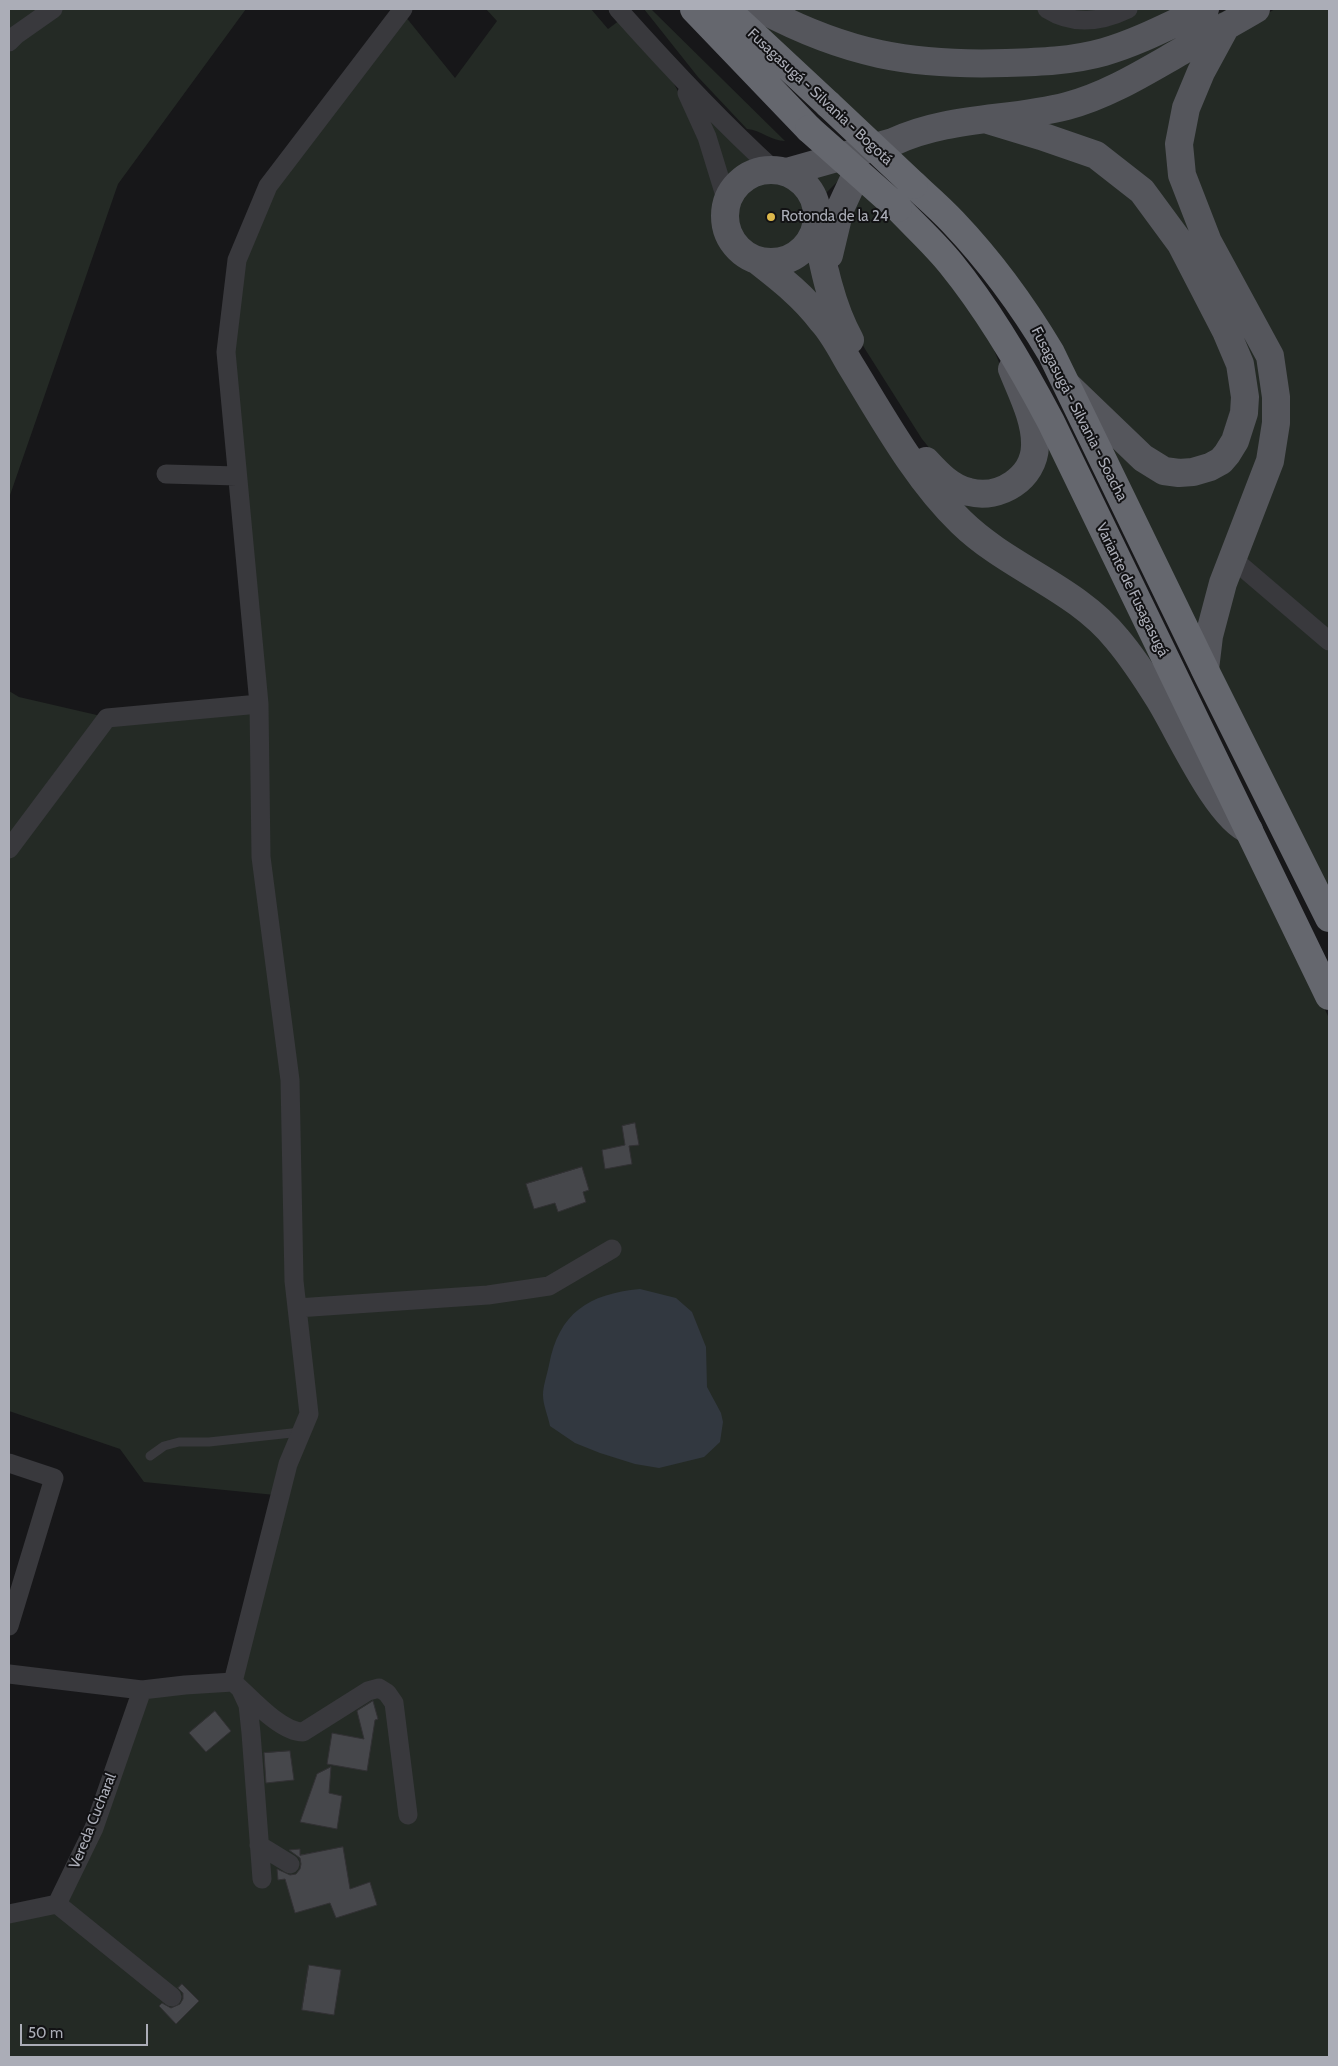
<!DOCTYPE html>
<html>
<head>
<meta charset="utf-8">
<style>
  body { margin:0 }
  #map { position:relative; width:1338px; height:2066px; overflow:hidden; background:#171719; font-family:Cabin,sans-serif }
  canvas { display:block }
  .frame { position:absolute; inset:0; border:10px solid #abadb7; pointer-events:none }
  .scale { position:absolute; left:20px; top:2024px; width:128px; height:22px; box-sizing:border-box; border:2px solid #abadb7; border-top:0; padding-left:6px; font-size:15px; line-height:18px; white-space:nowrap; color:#abadb7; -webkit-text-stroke:4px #121214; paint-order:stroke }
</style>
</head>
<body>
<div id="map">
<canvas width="1338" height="2066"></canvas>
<div class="frame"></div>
<div class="scale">50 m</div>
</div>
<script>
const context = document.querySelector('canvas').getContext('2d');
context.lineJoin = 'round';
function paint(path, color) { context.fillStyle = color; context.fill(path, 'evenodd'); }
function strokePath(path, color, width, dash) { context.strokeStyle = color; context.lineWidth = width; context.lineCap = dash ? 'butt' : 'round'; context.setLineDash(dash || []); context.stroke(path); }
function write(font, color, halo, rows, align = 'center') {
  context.font = font + ' Cabin,sans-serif'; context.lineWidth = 4; context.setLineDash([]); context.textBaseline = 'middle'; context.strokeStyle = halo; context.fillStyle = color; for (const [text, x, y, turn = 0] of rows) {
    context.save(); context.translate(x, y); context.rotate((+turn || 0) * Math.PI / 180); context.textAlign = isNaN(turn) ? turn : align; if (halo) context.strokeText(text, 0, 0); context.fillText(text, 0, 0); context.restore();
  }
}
const green = new Path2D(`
  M 9,9 L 246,9 L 118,184 L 9,498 Z
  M 486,9 L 591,9 L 608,29 L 620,20 L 672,80 L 694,121 L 717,199 L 715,215 L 717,233 L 726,250 L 739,263 L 752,269 L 816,328 L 893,452 L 1109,644 L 1242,839 L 1329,1018 L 1329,2057 L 9,2057 L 9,1920 L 55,1912 L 147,1696 L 229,1676 L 295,1466 L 315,1416 L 301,1280 L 232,352 L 242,263 L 274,189 L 405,16 L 455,78 L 497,21 Z
  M 644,9 L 651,9 L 785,141 C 771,141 761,130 747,129 L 698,77 Z
  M 743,9 L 843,55 L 1142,49 L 1228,9 L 1235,9 L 1085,90 L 877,136 Z
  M 785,9 L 1181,9 L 1134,30 L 1081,47 L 966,53 L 877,44 Z
  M 1275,9 L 1329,9 L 1329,896 L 1216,667 L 1219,639 L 1287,425 L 1192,172 L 1189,144 L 1196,109 L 1234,33 Z
  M 1201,51 L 1169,144 L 1260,359 L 1266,398 L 1260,458 L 1199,633 L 1100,430 L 1175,484 L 1250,431 L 1190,241 L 1033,123 Z
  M 702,109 L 756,162 C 744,166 735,170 728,181 Z
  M 986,129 L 1091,164 L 1135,198 L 1173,250 L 1231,367 L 1235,396 L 1219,447 L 1206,457 L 1177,463 L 1157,455 L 1075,377 L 896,154 L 899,150 Z
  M 847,165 L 845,174 L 823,196 L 820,188 L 810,176 Z
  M736 216a36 36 0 1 1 72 0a36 36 0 1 1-72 0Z
  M 860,188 L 943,270 L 988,335 L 1015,402 L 1023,432 L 1021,462 L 992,483 L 970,482 L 940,461 L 922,439 L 865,349 L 854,329 L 839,275 L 839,255 Z
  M 812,256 L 824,304 L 852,355 L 908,446 L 945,491 L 966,502 L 980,504 L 1000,501 L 1016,495 L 1032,481 L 1041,467 L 1045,446 L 1043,429 L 1191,734 C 1165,691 1141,645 1104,611 C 1089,597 1071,587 1054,576 C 1015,550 976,526 944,491 C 907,450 880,403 852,357 C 841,338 833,317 819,301 C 810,290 797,280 786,270 L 798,266 Z
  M 9,691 L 19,697 L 101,716 L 9,838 Z
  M 253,711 L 284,1080 L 302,1413 L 275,1495 L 144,1482 L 120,1449 L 9,1411 L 9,860 L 111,725 Z`);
const water = new Path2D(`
  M 640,1289 L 676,1298 L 692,1312 L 706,1347 L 707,1387 L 721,1413 L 723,1422 L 720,1442 L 704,1457 L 659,1468 L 635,1464 L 600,1453 L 575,1443 L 550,1426 C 548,1416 543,1405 543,1395 C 543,1386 547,1375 549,1365 C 559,1313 588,1294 640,1289 Z`);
const building = new Path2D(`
  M 635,1123 L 639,1145 L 629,1146 L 632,1164 L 605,1169 L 602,1150 L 625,1145 L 622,1126 Z
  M 582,1167 L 589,1190 L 583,1192 L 586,1202 L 558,1212 L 555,1203 L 534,1209 L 526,1184 Z
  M 373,1701 L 378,1719 L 375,1720 L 367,1771 L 327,1764 L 332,1733 L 364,1739 L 357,1711 Z
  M 215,1711 L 231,1731 L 206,1752 L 189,1733 Z
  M 290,1751 L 294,1780 L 266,1783 L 264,1753 Z
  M 331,1767 L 329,1793 L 342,1796 L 337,1829 L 300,1822 L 317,1774 Z
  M 343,1847 L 350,1889 L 370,1882 L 377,1905 L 336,1918 L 330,1903 L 295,1913 L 285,1879 L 278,1880 L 277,1869 L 290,1875 L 296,1874 L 300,1869 L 301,1864 L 300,1858 L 289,1850 L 300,1849 L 300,1855 Z
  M 309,1965 L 341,1970 L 334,2015 L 302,2010 Z
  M 182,1984 L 199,2001 L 176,2024 L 159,2006 L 162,2003 L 171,2008 L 180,2004 L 183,1999 L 183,1993 L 178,1988 Z`);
const lane = new Path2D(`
  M 150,1456 L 164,1446 L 179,1442 L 209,1442 L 301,1432`);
const street = new Path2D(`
  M 618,9 C 668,65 718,119 773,169
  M 1047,9 C 1074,26 1101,22 1128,9
  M 9,42 L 16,35 L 53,9
  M 687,93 L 707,137 L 727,202
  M 166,474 L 237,476
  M 1233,559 L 1329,641
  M 9,849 L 107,718 L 259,704
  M 297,1308 L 488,1295 L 549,1286 L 612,1249
  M 9,1463 L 54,1478 L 9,1626
  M 9,1674 L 142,1690 L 185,1685 L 233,1682 C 250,1697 280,1732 303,1732 L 368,1691 L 379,1688 L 387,1693 L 394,1703 L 408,1815
  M 233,1682 L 288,1464 L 309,1414 L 294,1281 L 290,1080 L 261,857 L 259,704 L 226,352 L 237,260 L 268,186 L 403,9
  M 241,1690 L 248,1705 L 251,1733 L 262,1879
  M 259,1845 L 290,1864
  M 57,1904 L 172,1997
  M 9,1914 L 57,1904 L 94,1828 L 142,1690`);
const primary = new Path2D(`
  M 761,9 C 846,54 911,66 1006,63 C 1039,62 1072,61 1104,52 C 1139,42 1172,24 1205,9
  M 985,119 L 1041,136 L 1096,155 L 1142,191 L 1181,244 L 1226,331 L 1240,364 L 1245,397 L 1244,413 L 1235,441 L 1227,454 L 1221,461 L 1210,467 L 1193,472 L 1179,473 L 1164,471 L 1143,458 L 1068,386
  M725 216a46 46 0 1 1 92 0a46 46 0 1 1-92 0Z
  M 787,172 L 893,142 C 948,116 1010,121 1067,106 C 1105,96 1140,75 1173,56 C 1201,40 1229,25 1256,9
  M 816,227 C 823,265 831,306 850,340
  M 829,255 L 840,209 L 853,181
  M 758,261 C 781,279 804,297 822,321 C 834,334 842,351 851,366 C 883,418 917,480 961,522 C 1008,568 1076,588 1117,639 C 1133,658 1146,678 1159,699 C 1179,731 1217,817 1249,830
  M 926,461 C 938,474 951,488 969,492 C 1000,500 1034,478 1035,446 C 1036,420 1021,392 1012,369
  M 1205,669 L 1209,636 L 1223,583 L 1270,461 L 1276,423 L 1276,397 L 1270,356 L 1208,242 L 1182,175 L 1179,144 L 1186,108 L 1201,72 L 1226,26`);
const highway = new Path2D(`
  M 694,9 L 809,129
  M 726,9 L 828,104
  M 914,185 C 927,197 941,209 953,222 C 991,262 1023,306 1051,353 L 1208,676 L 1329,918
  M 898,208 C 915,226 935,244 951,264 C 990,312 1022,367 1051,422 L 1329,996`);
const highwayBridge = new Path2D(`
  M 828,104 L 914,185
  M 809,129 L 898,208`);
const markers = [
  [771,217,5,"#dcb84b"]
];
const streetNames = [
  ["Fusagasugá - Silvania - Bogotá",820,97,43],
  ["Fusagasugá - Silvania - Soacha",1079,414,63],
  ["Variante de Fusagasugá",1132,590,64],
  ["Vereda Cucharal",93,1821,-68]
];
const poiNames = [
  ["Rotonda de la 24",781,217]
];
paint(green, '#242a25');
paint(water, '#323840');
paint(building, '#46474b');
strokePath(building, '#323134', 1);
strokePath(lane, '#39393d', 9);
strokePath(street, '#39393d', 19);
strokePath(primary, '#55565c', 28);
strokePath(highway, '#65676e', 28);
strokePath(highwayBridge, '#65676e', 28);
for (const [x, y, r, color] of markers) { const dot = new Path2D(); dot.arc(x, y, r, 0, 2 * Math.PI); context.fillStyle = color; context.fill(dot); strokePath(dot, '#121214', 2); }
write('15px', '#abadb7', '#121214', streetNames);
write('15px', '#abadb7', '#121214', poiNames, 'left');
</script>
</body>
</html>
